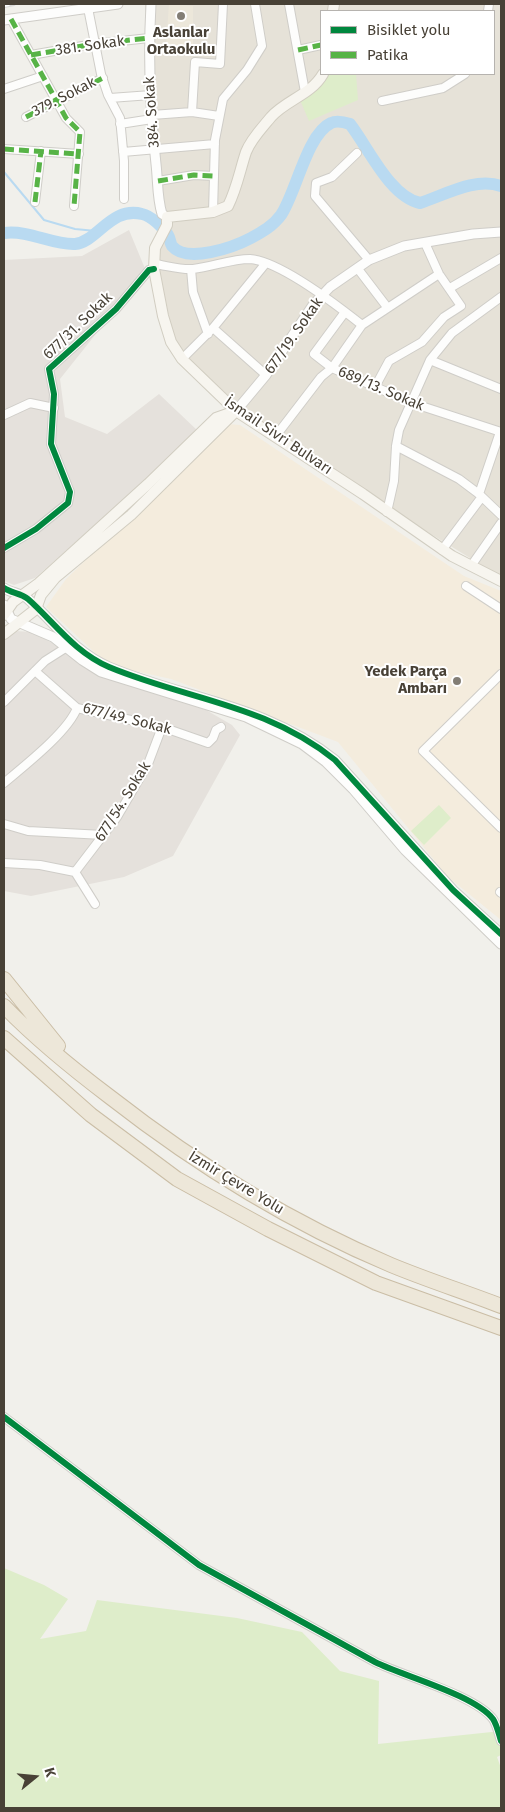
<!DOCTYPE html>
<html>
<head>
<meta charset="utf-8">
<style>
  body { margin:0 }
  #map { position:relative; width:505px; height:1812px; overflow:hidden; background:#f1f0eb; font-family:"Fira Sans",sans-serif }
  canvas { display:block }
  .frame { position:absolute; inset:0; border:5px solid #484136; pointer-events:none }
  .legend { position:absolute; left:320px; top:10px; width:175px; height:65px; box-sizing:border-box; background:#fff; border:1px solid #b6b3af; margin:0; padding:6px 9px; list-style:none; font-size:15px; color:#484136 }
  .legend li { display:flex; align-items:center; gap:10px; height:25px }
  .legend b { width:25px; border:1px solid #b6b3af }
  .north { position:absolute; left:10px; top:1752px; width:50px; height:50px; -webkit-text-stroke:4px #fff; paint-order:stroke; rotate:73deg; font-size:14px; font-weight:700; line-height:20px; text-align:center; color:#484136 }
  .north::after { content:''; display:block; margin:auto; width:18px; height:22px; background:#484136; clip-path:polygon(50% 0,100% 100%,50% 72%,0 100%) }
</style>
</head>
<body>
<div id="map">
<canvas width="505" height="1812"></canvas>
<div class="frame"></div>
<ul class="legend">
<li><b style="height:6px;background:#00873e"></b>Bisiklet yolu</li>
<li><b style="height:6px;background:#57b346"></b>Patika</li>
</ul>
<div class="north">K</div>
</div>
<script>
const context = document.querySelector('canvas').getContext('2d');
context.lineJoin = 'round';
function paint(path, color) { context.fillStyle = color; context.fill(path, 'evenodd'); }
function strokePath(path, color, width, dash) { context.strokeStyle = color; context.lineWidth = width; context.lineCap = dash ? 'butt' : 'round'; context.setLineDash(dash || []); context.stroke(path); }
function write(font, color, halo, rows, align = 'center') {
  context.font = font + ' "Fira Sans",sans-serif'; context.lineWidth = 4; context.setLineDash([]); context.textBaseline = 'middle'; context.strokeStyle = halo; context.fillStyle = color; for (const [text, x, y, turn = 0] of rows) {
    context.save(); context.translate(x, y); context.rotate((+turn || 0) * Math.PI / 180); context.textAlign = isNaN(turn) ? turn : align; if (halo) context.strokeText(text, 0, 0); context.fillText(text, 0, 0); context.restore();
  }
}
const residential = new Path2D(`
  M 145,4 L 501,4 L 501,577 L 382,504 L 225,402 L 161,323 L 155,244 L 168,225 L 162,209 L 147,46 ZM 321,11 L 494,11 L 494,74 L 321,74 Z`);
const commercial = new Path2D(`
  M 228,424 L 240,425 L 464,576 L 501,591 L 501,920 L 448,877 L 338,742 L 171,679 L 108,665 L 46,607 L 66,579 Z`);
const industrial = new Path2D(`
  M 129,230 L 146,271 L 60,379 L 65,417 L 107,434 L 159,394 L 198,431 L 169,460 L 35,578 L 14,585 L 4,581 L 4,260 L 82,256 Z
  M 15,631 L 33,632 L 52,643 L 96,674 L 206,710 L 232,725 L 240,735 L 173,856 L 124,877 L 31,896 L 4,891 L 4,638 Z`);
const education = new Path2D(`
  M 169,4 L 193,6 L 193,47 L 166,45 Z`);
const green = new Path2D(`
  M 326,74 L 356,74 L 358,100 L 309,121 L 300,100 L 313,93 Z
  M 439,805 L 451,818 L 424,845 L 411,831 Z
  M 4,1568 L 44,1585 L 68,1599 L 40,1639 L 86,1631 L 97,1600 L 237,1618 L 302,1632 L 340,1671 L 379,1681 L 378,1744 L 501,1731 L 501,1755 L 497,1757 L 501,1768 L 501,1808 L 4,1808 Z`);
const stream = new Path2D(`
  M 4,172 L 44,220 L 75,229 L 96,231`);
const river = new Path2D(`
  M 4,233 C 30,230 52,245 75,244 C 97,242 111,206 142,214 C 151,216 163,227 168,235 C 170,238 170,243 172,246 C 187,264 234,247 251,238 C 262,232 273,226 281,215 C 296,193 307,134 331,123 C 337,120 344,122 350,124 C 368,147 390,197 420,203 C 445,195 475,177 501,186`);
const minor = new Path2D(`
  M 289,4 L 305,92
  M 88,8 L 101,74 L 108,95 L 120,118 L 124,161 L 124,199
  M 488,11 L 489,4
  M 11,19 L 66,118 L 80,132 L 74,206
  M 298,50 L 321,45
  M 31,55 L 94,44 L 149,38
  M 4,89 L 43,76
  M 110,98 L 151,95
  M 382,101 L 443,88 L 465,74
  M 192,112 L 195,62 L 220,64 L 223,4
  M 152,115 L 192,112 L 219,116
  M 26,117 L 103,78
  M 120,124 L 152,119
  M 4,149 L 79,154
  M 123,152 L 215,144
  M 357,153 L 332,177 L 316,183 L 315,196 L 369,260
  M 158,181 L 194,175 L 214,176
  M 35,202 L 41,151
  M 213,212 L 215,140 L 223,99 L 247,70 L 262,46 L 255,4
  M 155,264 C 168,266 181,270 193,269 C 212,267 231,259 250,259 C 280,261 338,306 362,325
  M 191,269 L 193,292 L 208,334
  M 358,269 L 387,307
  M 450,288 L 501,258
  M 345,312 L 314,354 L 332,368 L 412,403 L 501,432
  M 213,328 L 266,375
  M 182,359 L 213,328 L 266,263
  M 430,360 L 501,389
  M 375,387 L 389,361 L 422,342 L 444,317 L 461,306 L 439,274 L 425,243
  M 4,415 L 30,403 L 54,408
  M 275,437 L 321,377 L 332,368 L 362,325 L 439,274
  M 396,446 L 459,479 L 479,494 L 501,515
  M 479,494 L 500,432
  M 387,512 L 394,481 L 396,446 L 399,430 L 430,360 L 452,333 L 501,297
  M 4,548 L 36,529 L 68,503 L 70,492 L 51,444 L 54,394 L 49,369 L 116,309 L 149,270 L 154,269
  M 442,550 L 481,498
  M 471,566 L 501,523
  M 466,586 L 501,609
  M 35,671 L 77,708 L 162,727 L 208,743 L 213,738 L 216,730 L 221,727
  M 501,674 L 423,751 L 501,828
  M 4,702 L 45,661 L 67,647
  M 4,783 C 24,766 68,732 77,708
  M 4,824 L 28,831 L 103,835
  M 4,863 L 40,865 L 75,872
  M 75,872 L 117,817 L 148,764 L 162,727
  M 75,872 L 95,904
  M 500,892 L 501,893
  M 4,1417 L 199,1565 L 375,1662 C 403,1676 475,1695 493,1719 C 497,1725 499,1735 501,1741`);
const tertiary = new Path2D(`
  M 151,4 C 148,58 150,111 156,164 C 158,181 157,198 162,214 L 167,217
  M 4,20 L 118,4
  M 236,411 L 266,375 L 313,305 L 330,287 L 369,260 L 404,246 L 473,234 L 501,232
  M 4,588 C 11,593 21,593 28,599 C 54,622 74,652 109,667 C 188,700 265,704 335,760 L 453,890 L 501,934
  M 4,605 L 11,619 L 53,637 L 82,660 L 101,672 L 246,717 L 302,744 L 326,762 L 353,789 L 405,850 L 501,944`);
const secondary = new Path2D(`
  M 333,11 L 334,4
  M 323,74 C 311,95 286,100 271,117 C 262,128 251,139 246,152 C 240,170 237,188 228,206 L 213,212 L 167,217 L 167,225 L 155,248 L 154,269 L 163,316 L 171,342 L 182,359 L 236,411 L 363,494 L 452,556 L 501,581
  M 4,615 L 13,602 L 39,583 L 148,484 L 216,418 L 233,412
  M 4,634 L 36,609 L 41,595 L 55,578 L 131,515 L 236,411`);
const motorway = new Path2D(`
  M 4,979 L 58,1046
  M 4,1006 C 36,1039 73,1069 110,1097 C 197,1165 289,1222 391,1265 C 427,1280 465,1292 501,1306
  M 4,1038 L 91,1115 L 177,1179 L 268,1229 L 376,1283 L 501,1328`);
const rail = new Path2D(`
  M 4,6 L 14,4`);
const quiet = new Path2D(`
  M 11,19 L 66,118 L 80,132 L 74,206
  M 298,50 L 321,45
  M 31,55 L 94,44 L 149,38
  M 26,117 L 103,78
  M 4,149 L 79,154
  M 158,181 L 194,175 L 214,176
  M 35,202 L 41,151`);
const cycleway = new Path2D(`
  M 4,548 L 36,529 L 68,503 L 70,492 L 51,444 L 54,394 L 49,369 L 116,309 L 149,270 L 154,269
  M 4,588 C 11,593 21,593 28,599 C 54,622 74,652 109,667 C 188,700 265,704 335,760 L 453,890 L 501,934
  M 4,1417 L 199,1565 L 375,1662 C 403,1676 475,1695 493,1719 C 497,1725 499,1735 501,1741`);
const markers = [
  [181,16,5,"#837e75"],
  [457,681,5,"#837e75"]
];
const poiNames = [
  ["Aslanlar",181,33],
  ["Ortaokulu",181,50],
  ["Yedek Parça",447,672,"right"],
  ["Ambarı",447,689,"right"]
];
const streetNames = [
  ["381. Sokak",90,46,-8],
  ["379. Sokak",64,97,-27],
  ["384. Sokak",152,112,-94],
  ["677/31. Sokak",78,326,-44],
  ["677/19. Sokak",294,336,-55],
  ["689/13. Sokak",381,389,23],
  ["İsmail Sivri Bulvarı",278,436,34],
  ["677/49. Sokak",127,719,14],
  ["677/54. Sokak",123,802,-58],
  ["İzmir Çevre Yolu",236,1183,31]
];
paint(residential, '#e6e2d8');
paint(commercial, '#f4ecdd');
paint(industrial, '#e5e1dc');
paint(education, '#ece7da');
paint(green, '#deedca');
strokePath(stream, '#b9daf1', 2);
strokePath(river, '#b9daf1', 12);
strokePath(minor, '#cfcdc8', 10);
strokePath(tertiary, '#cfcdc8', 11);
strokePath(secondary, '#d1cdc1', 12);
strokePath(motorway, '#cabda5', 16);
strokePath(minor, '#fdfdfc', 8);
strokePath(tertiary, '#fdfdfc', 9);
strokePath(secondary, '#f7f5ef', 10);
strokePath(motorway, '#ede7d9', 14);
strokePath(rail, '#d9d9d8', 4);
strokePath(rail, '#fff', 2, [5.5]);
strokePath(quiet, '#57b346', 5, [10, 5]);
strokePath(cycleway, '#00873e', 6);
for (const [x, y, r, color] of markers) { const dot = new Path2D(); dot.arc(x, y, r, 0, 2 * Math.PI); context.fillStyle = color; context.fill(dot); strokePath(dot, '#fff', 2); }
write('bold 15px', '#484136', '#fff', poiNames);
write('15px', '#484136', '#fff', streetNames);
</script>
</body>
</html>
